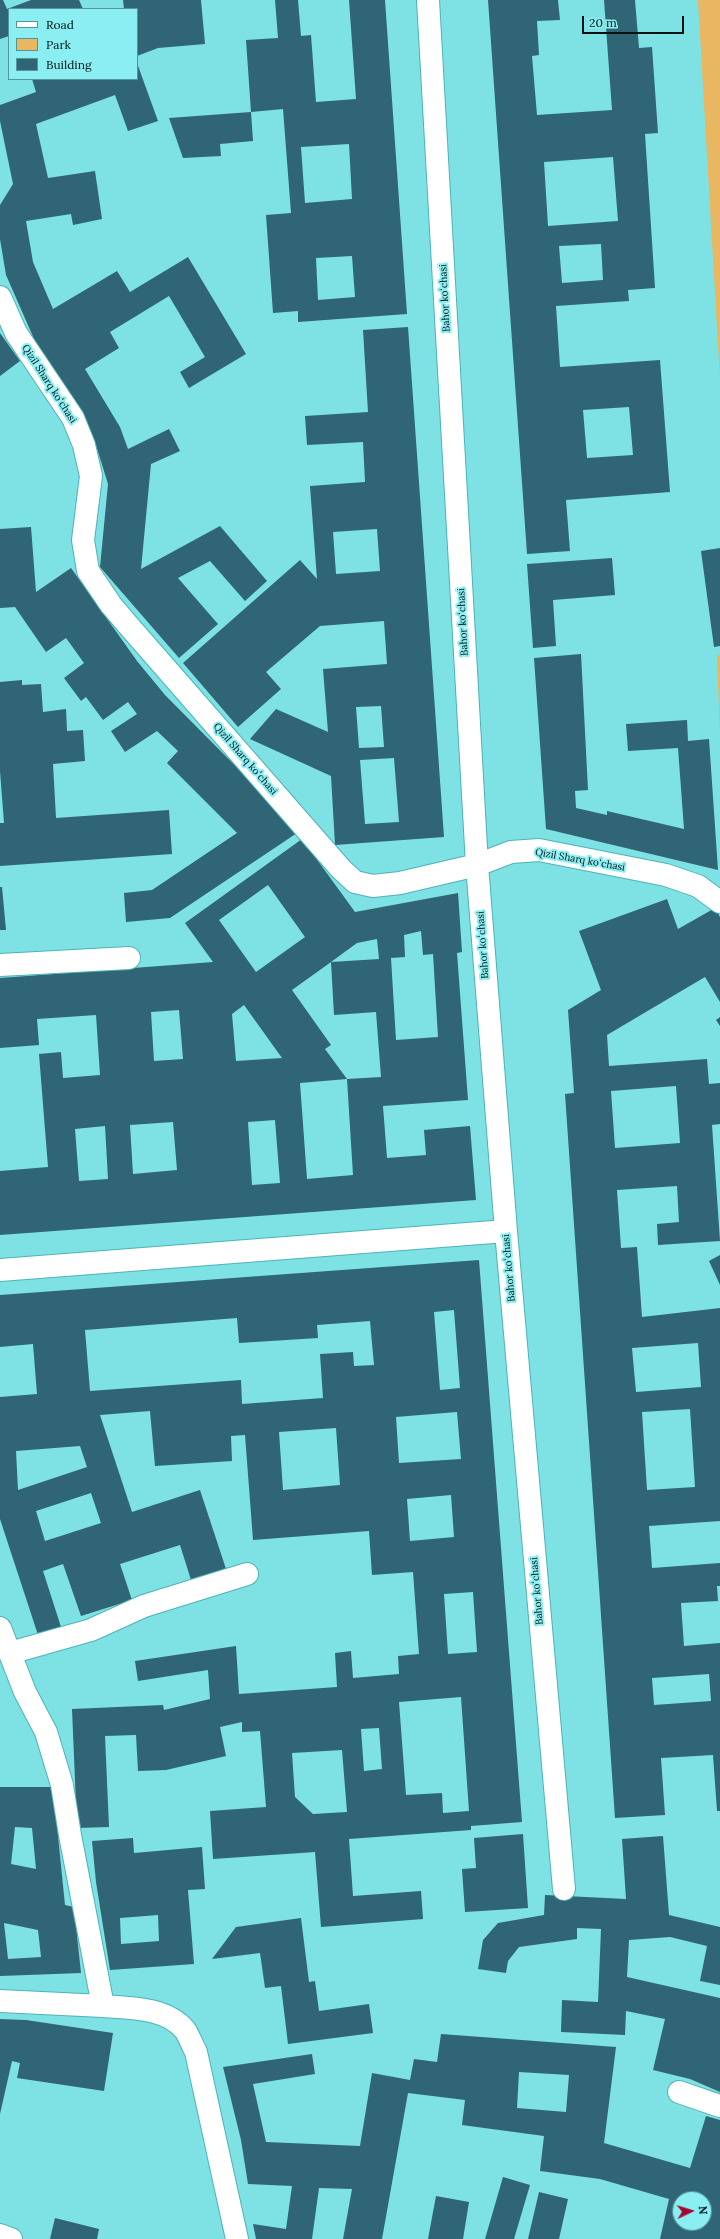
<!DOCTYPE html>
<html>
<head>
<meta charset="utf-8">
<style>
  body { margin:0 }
  #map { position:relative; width:720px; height:2239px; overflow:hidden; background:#7ee1e4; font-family:Lora,serif }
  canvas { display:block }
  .legend { position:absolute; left:8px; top:8px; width:130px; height:72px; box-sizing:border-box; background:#8beef2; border:1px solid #539698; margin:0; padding:5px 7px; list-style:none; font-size:12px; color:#001112 }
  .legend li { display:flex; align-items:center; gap:8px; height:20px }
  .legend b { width:20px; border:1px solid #539698 }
  .north { position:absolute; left:672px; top:2191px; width:40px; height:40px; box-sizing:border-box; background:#8beef2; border:1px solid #539698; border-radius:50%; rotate:86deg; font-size:11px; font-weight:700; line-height:16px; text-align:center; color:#001112 }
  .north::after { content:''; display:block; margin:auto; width:14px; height:18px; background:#a4072e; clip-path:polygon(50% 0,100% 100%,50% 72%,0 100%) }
  .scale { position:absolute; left:582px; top:16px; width:102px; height:18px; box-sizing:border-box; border:2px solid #001112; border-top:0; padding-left:5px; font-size:12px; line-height:14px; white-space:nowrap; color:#001112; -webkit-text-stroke:3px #8beef2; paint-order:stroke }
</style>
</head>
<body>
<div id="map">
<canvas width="720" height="2239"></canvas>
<ul class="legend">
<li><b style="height:5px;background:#fff"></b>Road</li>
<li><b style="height:11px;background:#e9b661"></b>Park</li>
<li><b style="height:11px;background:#2f6574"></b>Building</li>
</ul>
<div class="north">N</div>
<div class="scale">20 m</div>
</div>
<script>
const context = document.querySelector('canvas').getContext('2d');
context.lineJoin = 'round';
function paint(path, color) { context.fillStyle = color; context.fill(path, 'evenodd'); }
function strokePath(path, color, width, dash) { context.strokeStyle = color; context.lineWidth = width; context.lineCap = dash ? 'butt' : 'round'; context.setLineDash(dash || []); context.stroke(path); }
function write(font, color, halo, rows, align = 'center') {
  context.font = font + ' Lora,serif'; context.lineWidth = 4; context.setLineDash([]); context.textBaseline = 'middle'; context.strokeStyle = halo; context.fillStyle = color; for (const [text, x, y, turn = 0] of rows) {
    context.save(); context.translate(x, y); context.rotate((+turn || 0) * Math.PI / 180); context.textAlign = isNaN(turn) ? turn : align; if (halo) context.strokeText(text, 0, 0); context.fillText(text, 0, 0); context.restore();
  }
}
const green = new Path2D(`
  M 698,0 L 720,0 L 720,379 Z
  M 717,655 L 720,655 L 720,736 Z`);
const building = new Path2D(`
  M 0,0 L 3,0 L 7,9 L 31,0 L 79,0 L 83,9 L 9,9 L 9,36 L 0,39 Z
  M 123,0 L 201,0 L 205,44 L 158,48 L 137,56 L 137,9 L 124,9 Z
  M 275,0 L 298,0 L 301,36 L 311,35 L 316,102 L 356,99 L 349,0 L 385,0 L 407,314 L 298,322 L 298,311 L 273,313 L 266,215 L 291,213 L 283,109 L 251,112 L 246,40 L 278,38 ZM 349,144 L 352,199 L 305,203 L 301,147 ZM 352,256 L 355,297 L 318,300 L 316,258 Z
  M 488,0 L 558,0 L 560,20 L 537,21 L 539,55 L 532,56 L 537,115 L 612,110 L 604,0 L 635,0 L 639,48 L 652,47 L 658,133 L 645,134 L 655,288 L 628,290 L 629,301 L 556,306 L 560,367 L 660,360 L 670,492 L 566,500 L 570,551 L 527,554 ZM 613,157 L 618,221 L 548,226 L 544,162 ZM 601,244 L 603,280 L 562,283 L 559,246 ZM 629,407 L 633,455 L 587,458 L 583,410 Z
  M 137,63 L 158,121 L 128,131 L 115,95 L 36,124 L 48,178 L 95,171 L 102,219 L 73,225 L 71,214 L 26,221 L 33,262 L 53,309 L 117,271 L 130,292 L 188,257 L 246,354 L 189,388 L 180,372 L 205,357 L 169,296 L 110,332 L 119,348 L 85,369 L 120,427 L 128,449 L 169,429 L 180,451 L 151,464 L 141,569 L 220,526 L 267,581 L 245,601 L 210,561 L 178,578 L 218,624 L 179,658 L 100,567 L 108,484 L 95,442 L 38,348 L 6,275 L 0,239 L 0,205 L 13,184 L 0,121 L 0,105 L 36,92 L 32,79 L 137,79 Z
  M 251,112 L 253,141 L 220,144 L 221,156 L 183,158 L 169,118 Z
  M 408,327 L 444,837 L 335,845 L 331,776 L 250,739 L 276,709 L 328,732 L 323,669 L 387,664 L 384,621 L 320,626 L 266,672 L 281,689 L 238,727 L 183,663 L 300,560 L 317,579 L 310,486 L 365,482 L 363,442 L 307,445 L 305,416 L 368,412 L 363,330 ZM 377,529 L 380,571 L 336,574 L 333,532 ZM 381,706 L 384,747 L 359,748 L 356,707 ZM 394,758 L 399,822 L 365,824 L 360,760 Z
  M 0,333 L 20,361 L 0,376 Z
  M 31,527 L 36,592 L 71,568 L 137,661 L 165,695 L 300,831 L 170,918 L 126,922 L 124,893 L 152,890 L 237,833 L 167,763 L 178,751 L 157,731 L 125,752 L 111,731 L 137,714 L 128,702 L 103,720 L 86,697 L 81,701 L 64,678 L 84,663 L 66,638 L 46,652 L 15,607 L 0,608 L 0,529 Z
  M 720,548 L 720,646 L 714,647 L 701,551 Z
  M 612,558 L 615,595 L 553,600 L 556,646 L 533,648 L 527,564 Z
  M 581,654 L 588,790 L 575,791 L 576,808 L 607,815 L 607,811 L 684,829 L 678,748 L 628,751 L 626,724 L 687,720 L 688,741 L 709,739 L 718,870 L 546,829 L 534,658 Z
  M 22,680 L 22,685 L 41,684 L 43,712 L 66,709 L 67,731 L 83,730 L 85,761 L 53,764 L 56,818 L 169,810 L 172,854 L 0,866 L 0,823 L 4,823 L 0,771 L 0,682 Z
  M 302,839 L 355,912 L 458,893 L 462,952 L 457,953 L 468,1100 L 383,1106 L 387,1158 L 426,1155 L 424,1130 L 470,1126 L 476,1200 L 0,1235 L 0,1171 L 48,1167 L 39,1054 L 61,1052 L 63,1078 L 100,1075 L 96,1015 L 37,1019 L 39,1045 L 0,1048 L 0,978 L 213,962 L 185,923 ZM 268,885 L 305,937 L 256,972 L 219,920 ZM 421,931 L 423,955 L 433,954 L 438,1037 L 396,1040 L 391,958 L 405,957 L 404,935 ZM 377,939 L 379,959 L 331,962 L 357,943 ZM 331,962 L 334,1015 L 376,1012 L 381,1077 L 347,1079 L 353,1175 L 307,1179 L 300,1083 L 347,1079 L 325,1049 L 331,1045 L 292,990 ZM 244,1005 L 282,1058 L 236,1061 L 232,1014 ZM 179,1010 L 183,1059 L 154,1061 L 151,1012 ZM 275,1120 L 280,1183 L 252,1185 L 248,1122 ZM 173,1122 L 177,1170 L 133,1174 L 130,1125 ZM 105,1126 L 108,1179 L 79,1181 L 75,1129 Z
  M 0,887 L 2,887 L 6,930 L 0,930 Z
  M 667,899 L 678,929 L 715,908 L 720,917 L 720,1002 L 705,977 L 607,1035 L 609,1066 L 707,1059 L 709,1084 L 720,1083 L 720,1124 L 712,1125 L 720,1241 L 658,1245 L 657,1224 L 679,1222 L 677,1186 L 617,1190 L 621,1248 L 637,1247 L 642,1317 L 720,1308 L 720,1521 L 649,1526 L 652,1568 L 720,1563 L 720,1586 L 717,1586 L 718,1601 L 681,1603 L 684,1646 L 720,1643 L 720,1811 L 717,1811 L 713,1755 L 661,1758 L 665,1815 L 615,1818 L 565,1094 L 574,1093 L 568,1010 L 601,990 L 579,931 ZM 676,1086 L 680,1143 L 615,1148 L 611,1091 ZM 698,1343 L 701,1387 L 636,1392 L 632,1348 ZM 690,1409 L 695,1487 L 647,1490 L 642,1412 ZM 709,1674 L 711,1701 L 654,1705 L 652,1678 Z
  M 720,1017 L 720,1026 L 716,1020 Z
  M 720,1255 L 720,1285 L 709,1261 Z
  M 479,1260 L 522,1822 L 471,1826 L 471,1830 L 349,1839 L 353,1896 L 421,1891 L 423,1919 L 321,1927 L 315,1852 L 213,1859 L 210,1811 L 266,1807 L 260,1731 L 242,1732 L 242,1722 L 220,1727 L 226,1756 L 166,1770 L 138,1771 L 136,1735 L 105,1736 L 109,1827 L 77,1828 L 72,1709 L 163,1705 L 164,1710 L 210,1699 L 208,1670 L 138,1681 L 135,1661 L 236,1646 L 239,1694 L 337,1687 L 335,1653 L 351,1651 L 353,1678 L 399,1674 L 398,1656 L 419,1654 L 413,1572 L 372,1575 L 369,1531 L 253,1540 L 245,1435 L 231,1436 L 232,1461 L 155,1466 L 150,1411 L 100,1415 L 132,1512 L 200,1490 L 226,1569 L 191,1580 L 180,1545 L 120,1564 L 132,1600 L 81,1616 L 63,1564 L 43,1571 L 62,1630 L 39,1638 L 0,1519 L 0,1397 L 37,1394 L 33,1344 L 0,1347 L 0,1295 ZM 454,1310 L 460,1388 L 440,1390 L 434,1312 ZM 237,1318 L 239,1343 L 318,1338 L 317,1325 L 370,1321 L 374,1365 L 354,1366 L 353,1352 L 320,1354 L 323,1398 L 242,1404 L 241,1380 L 90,1391 L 85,1330 ZM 457,1412 L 461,1459 L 399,1463 L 396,1417 ZM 336,1428 L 340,1485 L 283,1490 L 279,1432 ZM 80,1446 L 87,1467 L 18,1490 L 16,1451 ZM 91,1493 L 101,1523 L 45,1541 L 36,1511 ZM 451,1495 L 454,1537 L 410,1541 L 407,1499 ZM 473,1592 L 477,1652 L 448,1654 L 444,1594 ZM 461,1697 L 469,1811 L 443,1813 L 442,1793 L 406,1795 L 399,1702 ZM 379,1728 L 382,1769 L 364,1771 L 361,1729 ZM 342,1750 L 347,1812 L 313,1814 L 295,1797 L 292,1753 Z
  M 0,1787 L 53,1787 L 65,1905 L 74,1907 L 81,1973 L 0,1976 ZM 15,1827 L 32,1828 L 36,1869 L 11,1864 ZM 4,1923 L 38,1930 L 41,1957 L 8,1959 Z
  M 523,1834 L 528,1908 L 465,1912 L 462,1869 L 476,1868 L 474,1838 Z
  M 663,1836 L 669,1915 L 720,1927 L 720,1985 L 700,1981 L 707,1946 L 670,1937 L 629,1940 L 627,1977 L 720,1998 L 720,2092 L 690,2079 L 653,2070 L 665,2019 L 626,2011 L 625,2035 L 561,2032 L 562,2000 L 598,2002 L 601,1929 L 577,1928 L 577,1939 L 519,1947 L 508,1961 L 506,1973 L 478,1969 L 483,1940 L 498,1923 L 544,1915 L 545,1895 L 626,1899 L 622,1839 Z
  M 133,1838 L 134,1853 L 202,1847 L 205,1889 L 188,1890 L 194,1964 L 110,1970 L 96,1882 L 92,1841 ZM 158,1915 L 159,1941 L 121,1944 L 120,1918 Z
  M 301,1918 L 309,1982 L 315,1981 L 319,2011 L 369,2004 L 373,2033 L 288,2044 L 281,1986 L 265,1988 L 260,1953 L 212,1959 L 236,1927 Z
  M 0,2019 L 26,2020 L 113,2033 L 104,2091 L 17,2078 L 20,2063 L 12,2061 L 0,2114 Z
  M 441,2034 L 616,2047 L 604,2143 L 690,2168 L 706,2116 L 720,2120 L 720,2239 L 660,2239 L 669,2199 L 600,2179 L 540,2171 L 544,2136 L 462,2125 L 465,2100 L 408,2093 L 382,2239 L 343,2239 L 352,2189 L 319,2188 L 312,2239 L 256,2239 L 253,2224 L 286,2229 L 292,2186 L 248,2184 L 241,2140 L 223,2067 L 312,2054 L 315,2074 L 253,2084 L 266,2142 L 360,2146 L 372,2073 L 410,2080 L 414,2059 L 437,2062 ZM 519,2072 L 569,2075 L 566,2112 L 517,2108 ZM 680,2199 L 704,2199 L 704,2223 L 680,2223 Z
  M 503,2177 L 530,2185 L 514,2239 L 485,2239 Z
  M 539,2192 L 568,2199 L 559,2239 L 528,2239 Z
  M 436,2196 L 469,2202 L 463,2239 L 428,2239 Z
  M 55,2218 L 99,2229 L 97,2239 L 50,2239 Z`);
const minor = new Path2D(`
  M 428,0 L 477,865 L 506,1231 L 564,1889
  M 0,297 L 16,333 L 73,418 L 84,445 L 91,476 L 83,540 L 88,571 L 111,605 L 128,625 L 341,869 L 355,882 L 373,886 L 400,883 L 477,865 L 511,852 L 539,850 L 666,875 L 698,886 L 720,902
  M 0,965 L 129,958
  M 0,1270 L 506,1231
  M 0,1628 L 25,1692 L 46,1732 L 62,1785 L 70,1835 L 103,2006 C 130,2008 166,2007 185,2030 C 189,2036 192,2045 196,2052 L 237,2239
  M 10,1653 L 91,1630 L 144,1606 L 247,1574
  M 0,2001 L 103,2006
  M 679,2092 L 720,2106
  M 0,2235 L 11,2239`);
const streetNames = [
  ["Bahor koʻchasi",445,298,-93],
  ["Qizil Sharq koʻchasi",49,384,57],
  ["Bahor koʻchasi",463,622,-93],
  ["Qizil Sharq koʻchasi",245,759,49],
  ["Qizil Sharq koʻchasi",580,860,10],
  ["Bahor koʻchasi",483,945,-94],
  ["Bahor koʻchasi",509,1268,-95],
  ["Bahor koʻchasi",537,1591,-95]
];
paint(green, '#e9b661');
paint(building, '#2f6574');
strokePath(minor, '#4eb3b7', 24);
strokePath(minor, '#fff', 22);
write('10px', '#001112', '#8beef2', streetNames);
</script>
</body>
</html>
